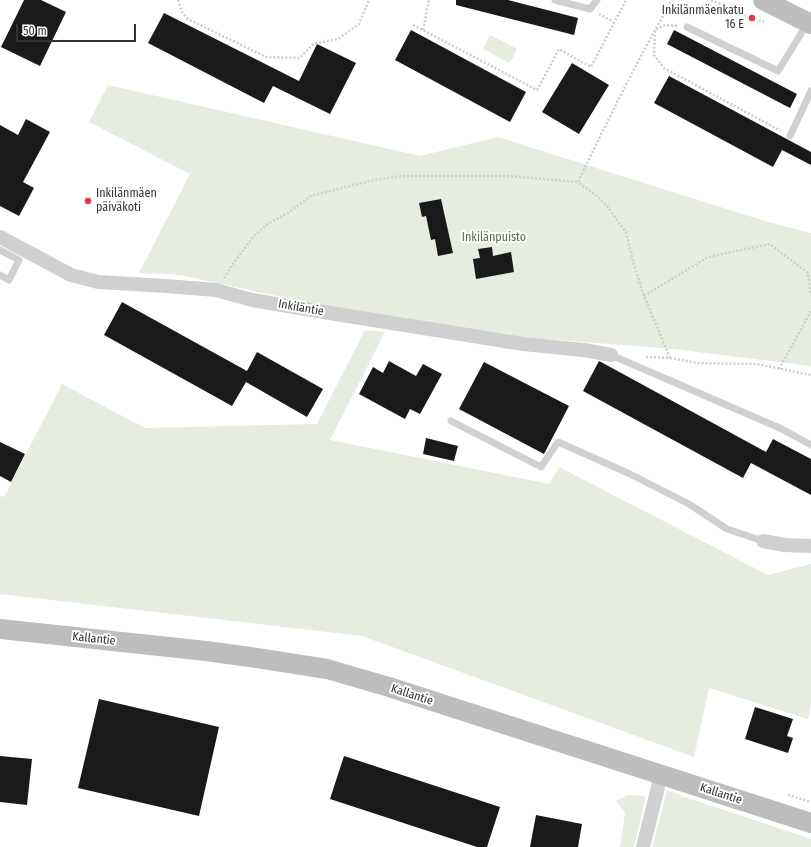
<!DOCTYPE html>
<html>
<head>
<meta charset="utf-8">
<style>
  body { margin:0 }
  #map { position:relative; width:811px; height:847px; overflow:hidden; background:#fff; font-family:"Fira Sans Condensed",sans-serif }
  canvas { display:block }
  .scale { position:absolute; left:16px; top:24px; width:120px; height:18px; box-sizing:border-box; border:2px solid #333; border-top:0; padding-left:5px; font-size:12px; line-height:14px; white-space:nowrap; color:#333; -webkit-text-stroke:3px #fff; paint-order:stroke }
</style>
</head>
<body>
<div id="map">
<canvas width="811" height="847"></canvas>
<div class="scale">50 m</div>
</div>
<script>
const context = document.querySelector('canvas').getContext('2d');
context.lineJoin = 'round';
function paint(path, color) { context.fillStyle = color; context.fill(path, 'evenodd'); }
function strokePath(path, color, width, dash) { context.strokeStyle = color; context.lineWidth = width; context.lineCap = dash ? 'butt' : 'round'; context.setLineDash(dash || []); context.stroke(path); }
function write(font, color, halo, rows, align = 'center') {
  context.font = font + ' "Fira Sans Condensed",sans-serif'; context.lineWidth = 4; context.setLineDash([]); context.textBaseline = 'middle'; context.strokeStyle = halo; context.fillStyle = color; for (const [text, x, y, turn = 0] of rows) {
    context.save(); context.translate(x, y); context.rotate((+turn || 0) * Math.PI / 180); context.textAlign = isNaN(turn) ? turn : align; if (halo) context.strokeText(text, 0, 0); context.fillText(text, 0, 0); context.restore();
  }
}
const green = new Path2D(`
  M 490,35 L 517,49 L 510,63 L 483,49 Z
  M 108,85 L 420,156 L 498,137 L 768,222 L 811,233 L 811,366 L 673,349 L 468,333 L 305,302 L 180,275 L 139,273 L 190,174 L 89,122 Z
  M 365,330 L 385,332 L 330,440 L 549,484 L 559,467 L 768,575 L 811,564 L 811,704 L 808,719 L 709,688 L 694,757 L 362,636 L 0,594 L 0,496 L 4,497 L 62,384 L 145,428 L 317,424 Z
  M 667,790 L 682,796 L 811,839 L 811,847 L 652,847 Z
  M 628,795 L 646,796 L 634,847 L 620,847 L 625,813 L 616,801 Z`);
const building = new Path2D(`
  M 24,0 L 41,0 L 66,12 L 40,66 L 1,47 Z
  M 456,0 L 508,0 L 578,18 L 574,35 L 456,5 Z
  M 164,13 L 299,81 L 317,44 L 356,63 L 330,114 L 273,86 L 264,103 L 148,43 Z
  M 411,30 L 526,92 L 510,122 L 395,60 Z
  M 674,30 L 797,94 L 790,108 L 667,44 Z
  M 572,63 L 609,85 L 579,134 L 542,112 Z
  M 669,76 L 811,152 L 811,165 L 782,150 L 773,167 L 654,103 Z
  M 26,119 L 50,132 L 23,182 L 34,188 L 19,216 L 0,206 L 0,125 L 18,135 Z
  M 441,199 L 453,253 L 438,256 L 435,239 L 431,240 L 426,216 L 422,217 L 419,203 Z
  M 492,247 L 493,256 L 511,252 L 514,272 L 476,279 L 473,259 L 480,258 L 478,249 Z
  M 122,302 L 247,371 L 257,352 L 323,389 L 307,417 L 246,382 L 232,406 L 104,335 Z
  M 389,361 L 416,376 L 423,364 L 442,374 L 420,414 L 410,409 L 405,419 L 359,394 L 373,367 L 383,373 Z
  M 599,361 L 601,362 L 766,452 L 773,439 L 811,459 L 811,495 L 751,463 L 743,478 L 583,391 Z
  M 484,362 L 569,406 L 544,454 L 459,409 Z
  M 426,438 L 458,446 L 454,461 L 423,454 Z
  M 0,442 L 25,454 L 11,482 L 0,476 Z
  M 99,699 L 219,727 L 199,816 L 78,788 Z
  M 755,707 L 793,719 L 787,736 L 793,738 L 788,753 L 745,739 Z
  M 0,756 L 32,759 L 27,805 L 0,802 Z
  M 344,756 L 500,807 L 487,847 L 477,847 L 330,799 Z
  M 536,815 L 582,824 L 578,847 L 530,847 Z`);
const path = new Path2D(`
  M 178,0 L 182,12 L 188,19 L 266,57 L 300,58 L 313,44 L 338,39 L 359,24 L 369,0
  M 711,0 L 752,18 L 764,22
  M 599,14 L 614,22
  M 413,25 L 537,90 L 559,49 L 591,67 L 626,0
  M 677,26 L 665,25 L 655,30 L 654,55 L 664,68 L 781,131
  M 423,30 L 429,0
  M 224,278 L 232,265 L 254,236 L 269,223 L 288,213 L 311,196 L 374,180 L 403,176 L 508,176 L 578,182
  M 644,296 L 708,257 L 770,244 L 808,273 L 811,295
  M 646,357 L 670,358 L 698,363 L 757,364 L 811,375
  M 670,358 L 644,296 L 634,265 L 626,232 L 607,206 L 597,196 L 578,182 C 608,120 638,59 672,0
  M 779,369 L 811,311
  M 788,795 L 811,802`);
const lane = new Path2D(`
  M 555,0 L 590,9 L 597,0
  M 687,27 L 778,71 L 807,24
  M 790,136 L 811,91
  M 0,250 L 19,260 L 9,280 L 0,275
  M 611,355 L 782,429 L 811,445
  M 451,421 L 541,467 L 558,442 L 628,473 L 689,504 L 727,529 L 763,541`);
const street = new Path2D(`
  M 0,237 L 71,275 L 98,282 L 166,286 L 216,290 L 252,300 L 336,314 L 523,344 L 584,350 L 611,355
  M 763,541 L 785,545 L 811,546
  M 643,847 L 661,775`);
const secondary = new Path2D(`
  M 763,0 L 811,24
  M 0,629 L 206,651 L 257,658 L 327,669 L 389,687 L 811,823`);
const markers = [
  [752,18,4,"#e63946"],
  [88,201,4,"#e63946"]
];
const poiNames = [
  ["Inkilänmäenkatu",744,11],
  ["16 E",744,25],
  ["Inkilänmäen",96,194,"left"],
  ["päiväkoti",96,208,"left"]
];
const parkNames = [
  ["Inkilänpuisto",494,238]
];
const streetNames = [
  ["Inkiläntie",301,308,10],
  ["Kallantie",94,639,6],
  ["Kallantie",412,695,18],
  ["Kallantie",721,794,18]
];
paint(green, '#e6ecdf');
paint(building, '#1a1a1a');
strokePath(path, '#cdcdcd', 2.5, [2, 2]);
strokePath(lane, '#d0d0d0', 7);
strokePath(street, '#d0d0d0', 14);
strokePath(secondary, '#bdbdbd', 20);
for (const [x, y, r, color] of markers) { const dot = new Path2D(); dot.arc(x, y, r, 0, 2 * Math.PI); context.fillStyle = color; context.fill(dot); strokePath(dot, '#fff', 1.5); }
write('12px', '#333', '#fff', poiNames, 'right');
write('12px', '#56703f', '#fff', parkNames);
write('12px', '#333', '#fff', streetNames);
</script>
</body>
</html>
